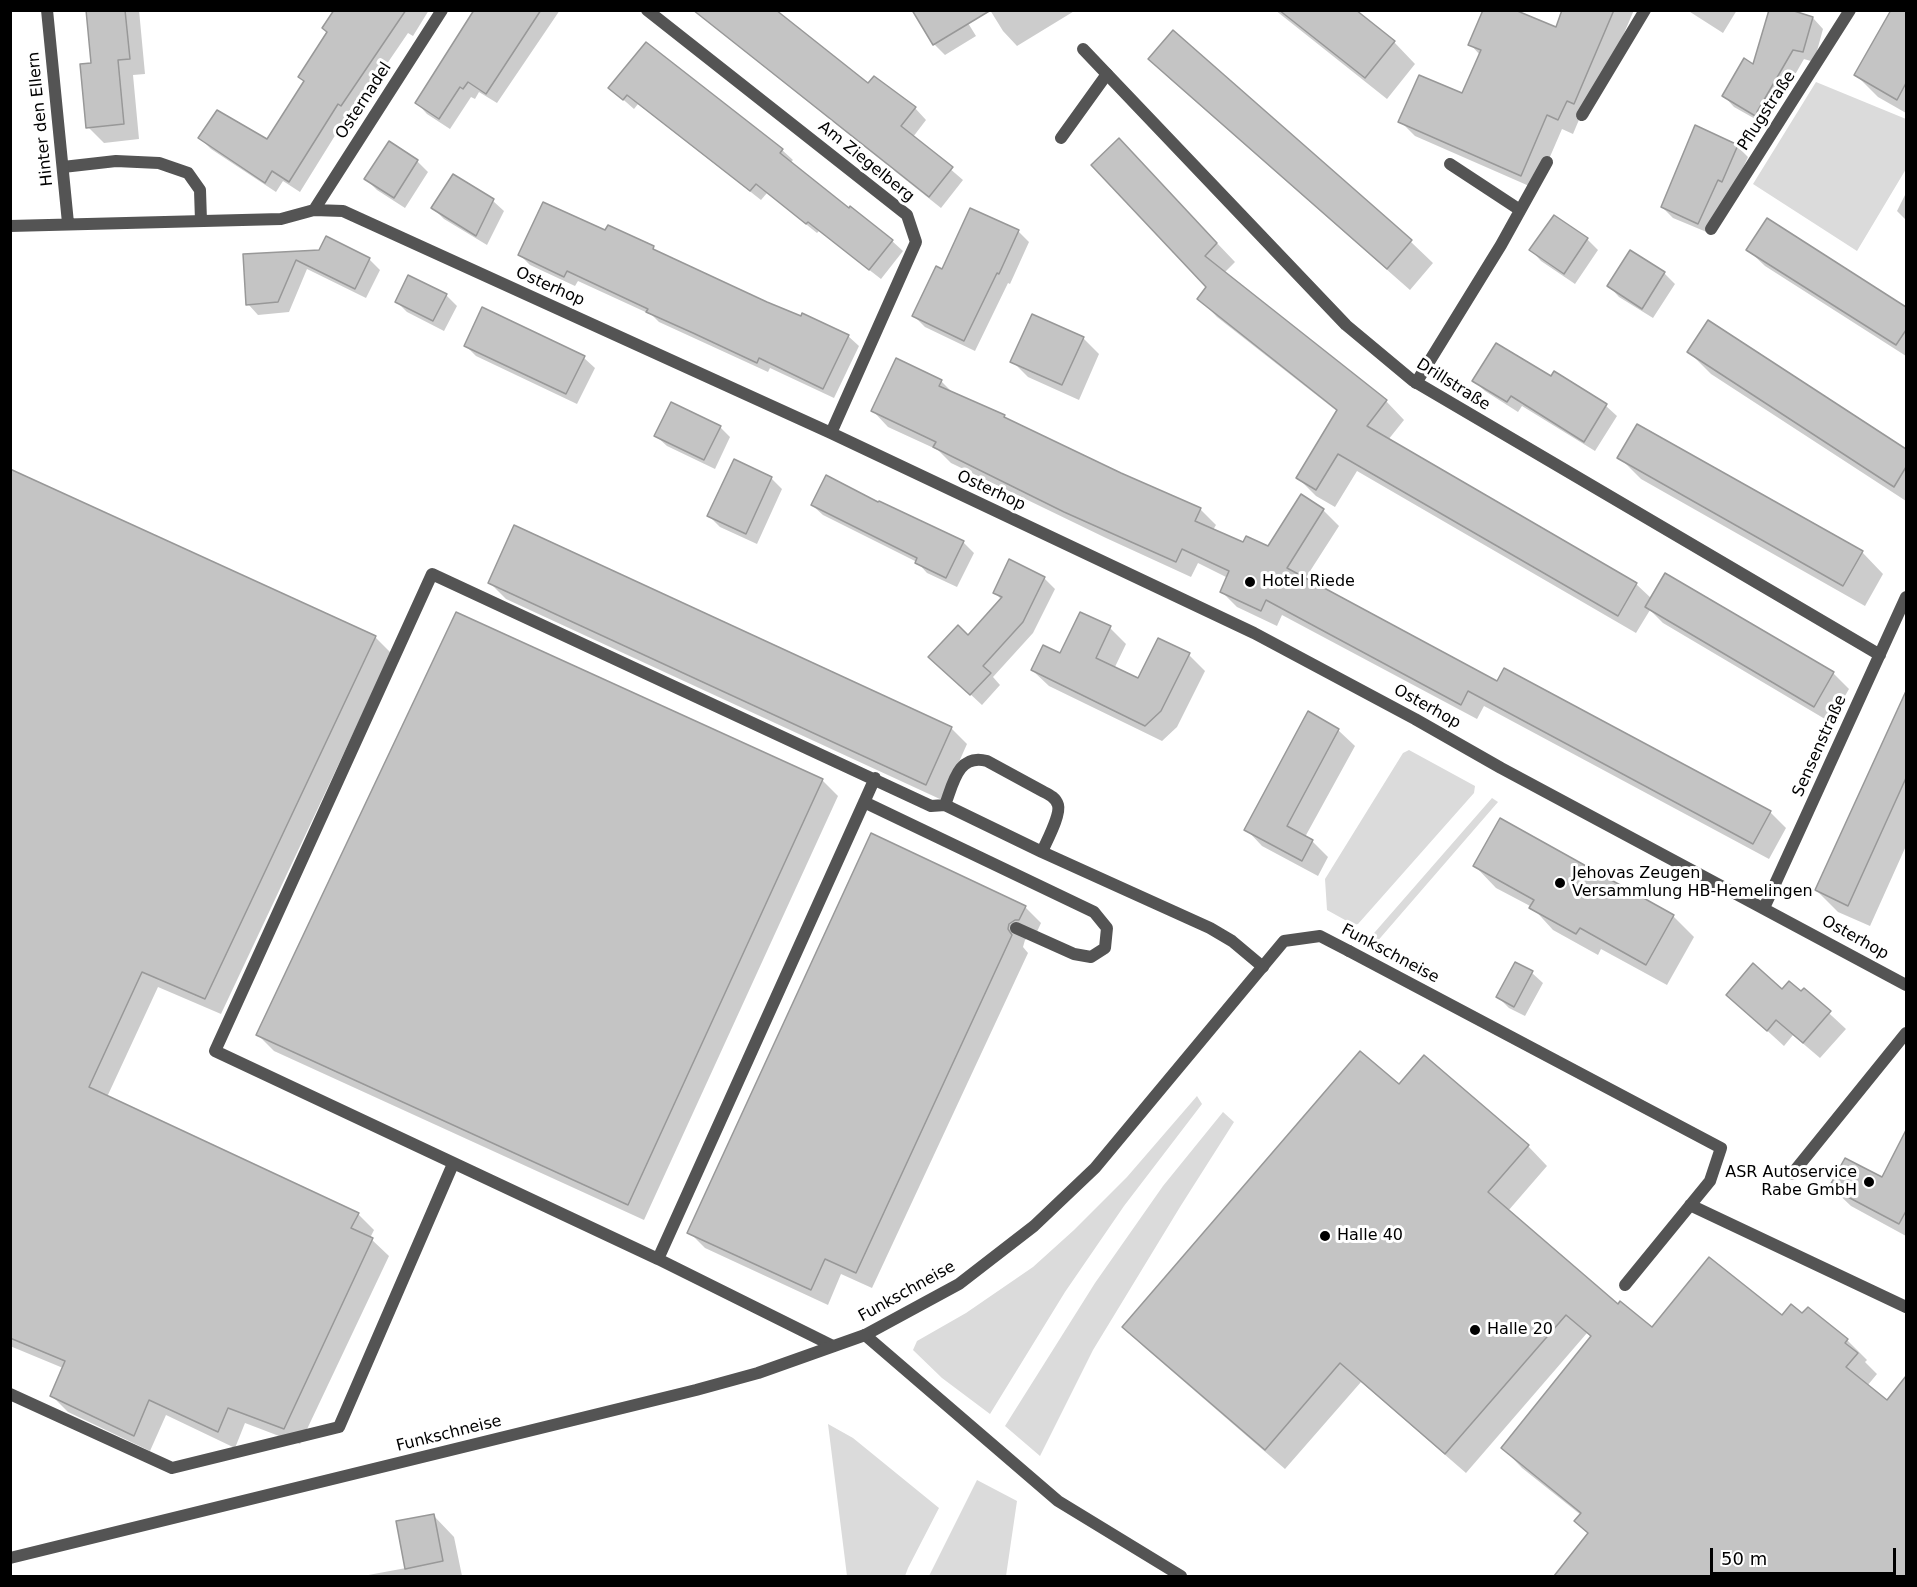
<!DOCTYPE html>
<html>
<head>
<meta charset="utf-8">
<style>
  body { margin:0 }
  #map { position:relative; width:1917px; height:1587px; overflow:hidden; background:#fff; font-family:"DejaVu Sans",sans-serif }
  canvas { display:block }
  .frame { position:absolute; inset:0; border:12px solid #000; pointer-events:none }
  .scale { position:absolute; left:1710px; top:1548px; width:186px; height:27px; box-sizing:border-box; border:3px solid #000; border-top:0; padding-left:8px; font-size:18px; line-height:21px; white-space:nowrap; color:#000; -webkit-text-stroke:4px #fff; paint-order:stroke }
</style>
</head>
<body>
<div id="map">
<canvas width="1917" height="1587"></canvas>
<div class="frame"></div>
<div class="scale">50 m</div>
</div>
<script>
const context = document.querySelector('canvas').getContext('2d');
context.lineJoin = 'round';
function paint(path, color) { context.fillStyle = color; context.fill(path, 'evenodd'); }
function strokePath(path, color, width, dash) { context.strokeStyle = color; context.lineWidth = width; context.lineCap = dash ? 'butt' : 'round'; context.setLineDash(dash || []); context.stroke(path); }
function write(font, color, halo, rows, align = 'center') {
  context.font = font + ' "DejaVu Sans",sans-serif'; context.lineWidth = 6; context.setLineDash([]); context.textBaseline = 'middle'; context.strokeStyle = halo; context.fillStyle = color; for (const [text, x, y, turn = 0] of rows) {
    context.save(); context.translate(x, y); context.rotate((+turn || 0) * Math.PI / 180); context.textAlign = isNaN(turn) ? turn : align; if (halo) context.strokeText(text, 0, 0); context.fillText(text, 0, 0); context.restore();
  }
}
const green = new Path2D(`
  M 1816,82 L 1906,119 L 1906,169 L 1857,251 L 1753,184 Z
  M 1409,750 L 1475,786 L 1474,793 L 1358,924 L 1354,925 L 1327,910 L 1325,879 L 1403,753 Z
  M 1492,798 L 1498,802 L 1375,944 L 1368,940 Z
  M 1197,1096 L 1202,1104 L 1124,1206 L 1065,1292 L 990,1414 L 942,1378 L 913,1350 L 917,1341 L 966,1313 L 1033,1267 L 1074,1230 L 1127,1177 Z
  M 1223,1112 L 1234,1122 L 1180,1207 L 1093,1350 L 1040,1456 L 1005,1426 L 1095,1283 L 1163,1186 Z
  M 828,1424 L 853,1438 L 939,1508 L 908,1568 L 905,1576 L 847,1576 Z
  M 977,1480 L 1017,1501 L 1006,1576 L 929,1576 Z`);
const shadow = new Path2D(`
  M 87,10 L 139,10 L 145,74 L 133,75 L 139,139 L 104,143 L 88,127 L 93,64 Z
  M 335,10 L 429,10 L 413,36 L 408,33 L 352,115 L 349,113 L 300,192 L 283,181 L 276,192 L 211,149 L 200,138 L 267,141 L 305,82 L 329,33 Z
  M 476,10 L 560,10 L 497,103 L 479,92 L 475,99 L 471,97 L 450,129 L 427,114 L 417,103 Z
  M 693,10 L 775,10 L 869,85 L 915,108 L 926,120 L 913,137 L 963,180 L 941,208 Z
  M 914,10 L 960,10 L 976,36 L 945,55 L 935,45 Z
  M 990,10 L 1076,10 L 1017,46 L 1003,31 Z
  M 1275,10 L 1354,10 L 1394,42 L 1415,64 L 1387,99 Z
  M 1564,10 L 1634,10 L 1588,117 L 1581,115 L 1573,134 L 1562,129 L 1536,189 L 1415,136 L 1400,121 L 1463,95 L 1480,55 L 1470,44 L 1556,29 Z
  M 1687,10 L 1737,10 L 1723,33 Z
  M 1893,10 L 1906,10 L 1906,113 L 1878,97 L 1856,75 Z
  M 1813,18 L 1823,29 L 1814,62 L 1804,59 L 1766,125 L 1734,107 L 1724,96 L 1754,66 Z
  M 1173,32 L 1411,242 L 1433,263 L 1410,290 L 1171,80 L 1150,59 Z
  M 610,88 L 782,150 L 793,160 L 790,163 L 849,210 L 851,208 L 892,241 L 903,251 L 881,279 L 819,231 L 817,233 L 767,193 L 761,200 L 638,104 L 634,109 Z
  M 389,143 L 417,161 L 428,172 L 405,208 L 377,190 L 366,179 Z
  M 1737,146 L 1748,157 L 1732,191 L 1729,190 L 1709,233 L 1673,218 L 1662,207 Z
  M 1137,159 L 1235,262 L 1224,273 L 1386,401 L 1404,420 L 1388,440 L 1636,584 L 1652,599 L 1833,673 L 1849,689 L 1830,722 L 1663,623 L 1650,610 L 1636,633 L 1357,471 L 1335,507 L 1316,496 L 1298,478 L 1338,412 L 1217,317 L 1199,298 L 1208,287 Z
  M 1906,193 L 1906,220 L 1897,211 Z
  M 493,201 L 504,211 L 487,245 L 444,219 L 433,208 Z
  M 1554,217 L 1587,239 L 1598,250 L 1575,284 L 1541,261 L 1531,250 Z
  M 1767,220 L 1906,308 L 1906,356 L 1765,266 L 1748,250 Z
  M 1018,231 L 1029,242 L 1010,284 L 1008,283 L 975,351 L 925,327 L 914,316 L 943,271 Z
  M 606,232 L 653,248 L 658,253 L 767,303 L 848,336 L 859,346 L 834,398 L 770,368 L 768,372 L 659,322 L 652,315 L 578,281 L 575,286 L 530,265 L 520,255 Z
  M 245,255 L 369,259 L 380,270 L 366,298 L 307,269 L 289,312 L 258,315 L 248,304 Z
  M 1664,273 L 1675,284 L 1653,318 L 1619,297 L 1609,286 Z
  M 446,295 L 457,306 L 444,331 L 407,312 L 397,302 Z
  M 483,309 L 584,358 L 595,368 L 577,404 L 476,356 L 465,345 Z
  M 1708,322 L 1906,451 L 1906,501 L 1711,374 L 1689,352 Z
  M 1083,338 L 1099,354 L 1079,400 L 1028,377 L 1012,361 Z
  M 1555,373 L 1606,406 L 1617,416 L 1595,451 L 1522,406 L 1518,412 L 1485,391 L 1474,381 L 1552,378 Z
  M 941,381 L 954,394 L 1121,474 L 1200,509 L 1216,525 L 1213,530 L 1244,544 L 1269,548 L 1301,496 L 1323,510 L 1339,526 L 1305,579 L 1497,683 L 1770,812 L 1786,828 L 1769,859 L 1484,706 L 1477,719 L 1282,615 L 1277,626 L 1237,607 L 1222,592 L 1228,578 L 1198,563 L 1191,577 L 1106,538 L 951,463 L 938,450 L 888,427 L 873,411 Z
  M 720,427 L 730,437 L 715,469 L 667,446 L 656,436 Z
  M 1619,457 L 1862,552 L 1883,574 L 1865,606 L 1641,479 Z
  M 734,461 L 772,479 L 782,489 L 757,544 L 720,527 L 709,516 Z
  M 10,471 L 375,637 L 391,653 L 221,1014 L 158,987 L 107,1097 L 358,1214 L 374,1230 L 370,1238 L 389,1256 L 300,1444 L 245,1423 L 235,1448 L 166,1415 L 150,1451 L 68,1412 L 52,1396 L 63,1368 L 10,1346 Z
  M 879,504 L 963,542 L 974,553 L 957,587 L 927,573 L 917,562 L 823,515 L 812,505 Z
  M 1044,578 L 1055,589 L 1033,633 L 993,677 L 1000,685 L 982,705 L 941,667 L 1002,600 L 994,592 Z
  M 490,583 L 951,728 L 967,744 L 942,800 L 506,599 Z
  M 1110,628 L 1126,644 L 1114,669 L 1139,680 L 1189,655 L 1205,671 L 1177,727 L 1162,741 L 1049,686 L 1032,670 Z
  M 1906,695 L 1906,846 L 1870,926 L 1838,912 L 1816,890 Z
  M 1338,730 L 1355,746 L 1305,837 L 1312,841 L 1328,857 L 1318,876 L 1262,846 L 1246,829 Z
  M 822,780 L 838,796 L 644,1220 L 274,1051 L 258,1035 Z
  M 1475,866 L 1673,916 L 1694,937 L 1667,985 L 1601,949 L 1598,955 L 1553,930 L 1532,907 L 1496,888 Z
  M 1025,907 L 1041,923 L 1035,936 L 1031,936 L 1025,940 L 1023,947 L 1028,953 L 872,1288 L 841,1274 L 828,1305 L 705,1248 L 689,1232 Z
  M 1532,973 L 1543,983 L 1525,1016 L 1509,1008 L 1498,997 Z
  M 1804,990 L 1846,1029 L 1820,1058 L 1793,1035 L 1784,1046 L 1728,995 L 1783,991 L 1801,994 Z
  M 1399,1087 L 1528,1146 L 1547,1166 L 1508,1211 L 1618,1306 L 1652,1329 L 1802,1315 L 1847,1340 L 1867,1360 L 1865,1362 L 1877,1374 L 1867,1386 L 1887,1402 L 1906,1378 L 1906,1576 L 1556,1576 L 1589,1534 L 1576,1521 L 1581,1515 L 1522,1468 L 1503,1448 L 1592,1338 L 1587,1333 L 1466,1473 L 1361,1382 L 1285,1469 L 1144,1347 L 1124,1327 Z
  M 1906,1133 L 1906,1236 L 1851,1206 L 1831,1187 L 1882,1179 Z
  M 433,1515 L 454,1537 L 462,1576 L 363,1576 L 406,1568 Z`);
const building = new Path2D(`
  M 86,10 L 125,10 L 130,59 L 118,60 L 124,124 L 86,128 L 80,64 L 91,63 Z
  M 334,10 L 406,10 L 341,106 L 338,104 L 289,182 L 272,171 L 265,183 L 198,138 L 217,110 L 267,139 L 304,81 L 298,77 L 327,32 L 322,28 Z
  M 474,10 L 541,10 L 486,94 L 468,82 L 463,89 L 460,87 L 439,119 L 415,103 Z
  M 693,10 L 776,10 L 868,83 L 874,76 L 916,107 L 901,126 L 953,167 L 929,197 Z
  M 912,10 L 991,10 L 933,45 Z
  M 1279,10 L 1356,10 L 1395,41 L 1365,78 Z
  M 1483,10 L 1515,10 L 1556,27 L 1562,10 L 1614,10 L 1574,104 L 1567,101 L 1558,120 L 1547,115 L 1521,176 L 1398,122 L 1419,75 L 1462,93 L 1481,50 L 1468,45 Z
  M 1769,10 L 1791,10 L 1813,17 L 1803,52 L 1793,50 L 1757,112 L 1757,117 L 1722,96 L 1744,58 L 1753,64 Z
  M 1891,10 L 1906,10 L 1906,83 L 1897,100 L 1854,75 Z
  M 1173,30 L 1412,240 L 1387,269 L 1148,59 Z
  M 646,42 L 783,149 L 780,153 L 849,208 L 850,206 L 893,240 L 869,270 L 808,222 L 806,224 L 756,184 L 750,191 L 627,95 L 623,100 L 608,88 Z
  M 1695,125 L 1738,145 L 1722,182 L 1718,180 L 1698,224 L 1661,207 Z
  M 1119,138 L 1217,243 L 1205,256 L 1387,400 L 1367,426 L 1637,583 L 1618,616 L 1338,454 L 1316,490 L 1296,478 L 1337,410 L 1197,299 L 1206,287 L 1091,165 Z
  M 389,141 L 418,160 L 394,198 L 364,179 Z
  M 453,174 L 494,199 L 476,236 L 431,208 Z
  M 543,202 L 605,230 L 608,225 L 654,246 L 653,249 L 767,302 L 801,316 L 802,313 L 849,335 L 823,389 L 759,358 L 757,363 L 693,333 L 646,312 L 648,309 L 567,271 L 564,277 L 518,255 Z
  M 970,208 L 1019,230 L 999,274 L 997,273 L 964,341 L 912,316 L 936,266 L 942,269 Z
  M 1554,215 L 1588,238 L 1564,274 L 1529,250 Z
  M 1767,218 L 1906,307 L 1906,330 L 1896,345 L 1746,250 Z
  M 326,236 L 370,258 L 355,289 L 296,260 L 278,302 L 246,305 L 243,254 L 319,250 Z
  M 1630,250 L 1665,272 L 1642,309 L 1607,286 Z
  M 408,275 L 447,294 L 433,321 L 395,302 Z
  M 482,307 L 585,356 L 566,394 L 464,346 Z
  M 1032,314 L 1084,337 L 1062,385 L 1010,362 Z
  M 1708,320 L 1906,449 L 1906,467 L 1894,487 L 1687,352 Z
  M 1496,343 L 1551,376 L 1554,371 L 1607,404 L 1584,442 L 1511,396 L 1507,402 L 1472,381 Z
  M 896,358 L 942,380 L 939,386 L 1005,415 L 1004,417 L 1121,473 L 1201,508 L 1195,521 L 1243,542 L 1246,536 L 1268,546 L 1301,494 L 1324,509 L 1287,568 L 1497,681 L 1504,668 L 1771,811 L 1753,844 L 1468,691 L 1461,705 L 1266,600 L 1261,611 L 1220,592 L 1229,571 L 1182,549 L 1176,562 L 1064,512 L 933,447 L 936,442 L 871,411 Z
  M 671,402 L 721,426 L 704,460 L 654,436 Z
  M 1637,424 L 1863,551 L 1843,586 L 1617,458 Z
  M 734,459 L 772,477 L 746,534 L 707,516 Z
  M 10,469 L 376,636 L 205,999 L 142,972 L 89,1087 L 359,1213 L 351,1228 L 373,1238 L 284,1429 L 228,1408 L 218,1432 L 149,1400 L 134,1436 L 50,1396 L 65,1361 L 10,1338 Z
  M 826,475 L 878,502 L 879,501 L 964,541 L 946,578 L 915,563 L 917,558 L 811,505 Z
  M 514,525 L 952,727 L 926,785 L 488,583 Z
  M 1009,559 L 1045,577 L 1023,622 L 983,666 L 991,673 L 970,695 L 928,657 L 958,625 L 968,635 L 1002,597 L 993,593 Z
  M 1665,573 L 1834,672 L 1814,707 L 1645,607 Z
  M 456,612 L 823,779 L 628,1205 L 256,1035 Z
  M 1080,612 L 1111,626 L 1096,658 L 1138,678 L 1158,638 L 1190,653 L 1161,711 L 1145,726 L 1031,670 L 1043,645 L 1060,653 Z
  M 1906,691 L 1906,778 L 1848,906 L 1815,890 Z
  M 1308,711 L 1339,729 L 1287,826 L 1313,840 L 1302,861 L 1244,830 Z
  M 1500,818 L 1674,915 L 1646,965 L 1580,928 L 1576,934 L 1529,908 L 1534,900 L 1473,866 Z
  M 871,833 L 1026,906 L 1019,920 L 1015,920 L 1009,924 L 1008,929 L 1012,935 L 856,1273 L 825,1259 L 811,1290 L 687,1233 Z
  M 1515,962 L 1533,971 L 1514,1007 L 1496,997 Z
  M 1753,963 L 1782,989 L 1789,981 L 1801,991 L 1804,988 L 1831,1011 L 1803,1043 L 1776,1020 L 1767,1031 L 1726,995 Z
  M 1360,1051 L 1399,1084 L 1424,1055 L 1529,1145 L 1488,1192 L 1618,1304 L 1620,1301 L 1652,1327 L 1709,1257 L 1782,1315 L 1791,1304 L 1802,1313 L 1808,1307 L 1848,1339 L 1845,1343 L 1858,1353 L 1846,1367 L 1887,1400 L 1906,1376 L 1906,1576 L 1554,1576 L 1588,1533 L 1574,1521 L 1581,1513 L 1501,1448 L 1591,1336 L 1566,1315 L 1445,1454 L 1340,1363 L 1265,1450 L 1122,1327 Z
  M 1906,1130 L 1906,1211 L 1899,1224 L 1829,1187 L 1845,1158 L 1882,1177 Z
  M 434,1514 L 443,1561 L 405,1569 L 396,1521 Z`);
const lane = new Path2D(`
  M 1582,115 L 1645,10
  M 1061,138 L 1107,74
  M 1450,164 L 1520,210
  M 63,167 L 116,161 L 159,163 L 188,173 L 200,190 L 201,221
  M 1416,383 L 1501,245 L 1547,162
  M 864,802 L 1094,912 L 1107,928 L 1105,948 L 1091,957 L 1074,954 L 1016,928
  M 945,805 C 953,784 958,753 987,761 L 1044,792 C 1050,795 1056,798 1058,805 C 1061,815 1046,842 1042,852
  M 1349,951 L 1721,1148 L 1710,1181 L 1625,1285
  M 1792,1174 L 1906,1033
  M 1690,1205 L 1906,1307
  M 658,1259 L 875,778
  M 865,1335 L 1058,1501 L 1181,1576
  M 833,1346 L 658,1259 L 215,1051 L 432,574 L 931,806 L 945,805 L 1042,852 L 1210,928 L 1232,941 L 1263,967
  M 10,1394 L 172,1468 L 339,1427 L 453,1164`);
const street = new Path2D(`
  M 47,10 L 68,223
  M 647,10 L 907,215 L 916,242 L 831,433
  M 1083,49 L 1346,325 L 1412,380 L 1880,655
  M 314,210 L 442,10
  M 10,226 L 281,219 L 314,210 L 343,211 L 831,433 L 1254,633 L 1415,719 L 1501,768 L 1906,985
  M 1711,229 L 1850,10
  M 1764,908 L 1906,597
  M 10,1558 L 696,1390 L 758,1373 L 865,1335 L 959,1284 L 1034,1226 L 1095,1168 L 1284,941 L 1320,936 L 1349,951`);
const markers = [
  [1250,582,6,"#000"],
  [1560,883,6,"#000"],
  [1869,1182,6,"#000"],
  [1325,1236,6,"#000"],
  [1475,1330,6,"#000"]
];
const streetNames = [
  ["Osternadel",364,101,-57],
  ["Pflugstraße",1767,111,-57],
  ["Hinter den Ellern",41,119,-96],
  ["Am Ziegelberg",866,162,39],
  ["Osterhop",550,287,24],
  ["Drillstraße",1453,385,32],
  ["Osterhop",991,491,25],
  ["Osterhop",1427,707,29],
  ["Sensenstraße",1820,746,-66],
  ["Osterhop",1855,938,29],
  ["Funkschneise",1390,954,28],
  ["Funkschneise",907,1292,-29],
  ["Funkschneise",449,1434,-14]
];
const poiNames = [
  ["Hotel Riede",1262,582],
  ["Jehovas Zeugen",1572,874],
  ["Versammlung HB-Hemelingen",1572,892],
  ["ASR Autoservice",1857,1173,"right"],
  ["Rabe GmbH",1857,1191,"right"],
  ["Halle 40",1337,1236],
  ["Halle 20",1487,1330]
];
paint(green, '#dbdbdb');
paint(shadow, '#0003');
paint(building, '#c4c4c4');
strokePath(building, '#989898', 1.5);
strokePath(lane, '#545454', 12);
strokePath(street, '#545454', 12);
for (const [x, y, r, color] of markers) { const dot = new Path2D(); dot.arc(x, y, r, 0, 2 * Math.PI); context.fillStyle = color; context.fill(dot); strokePath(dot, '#fff', 2); }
write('16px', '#000', '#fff', streetNames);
write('16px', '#000', '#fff', poiNames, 'left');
</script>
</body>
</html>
